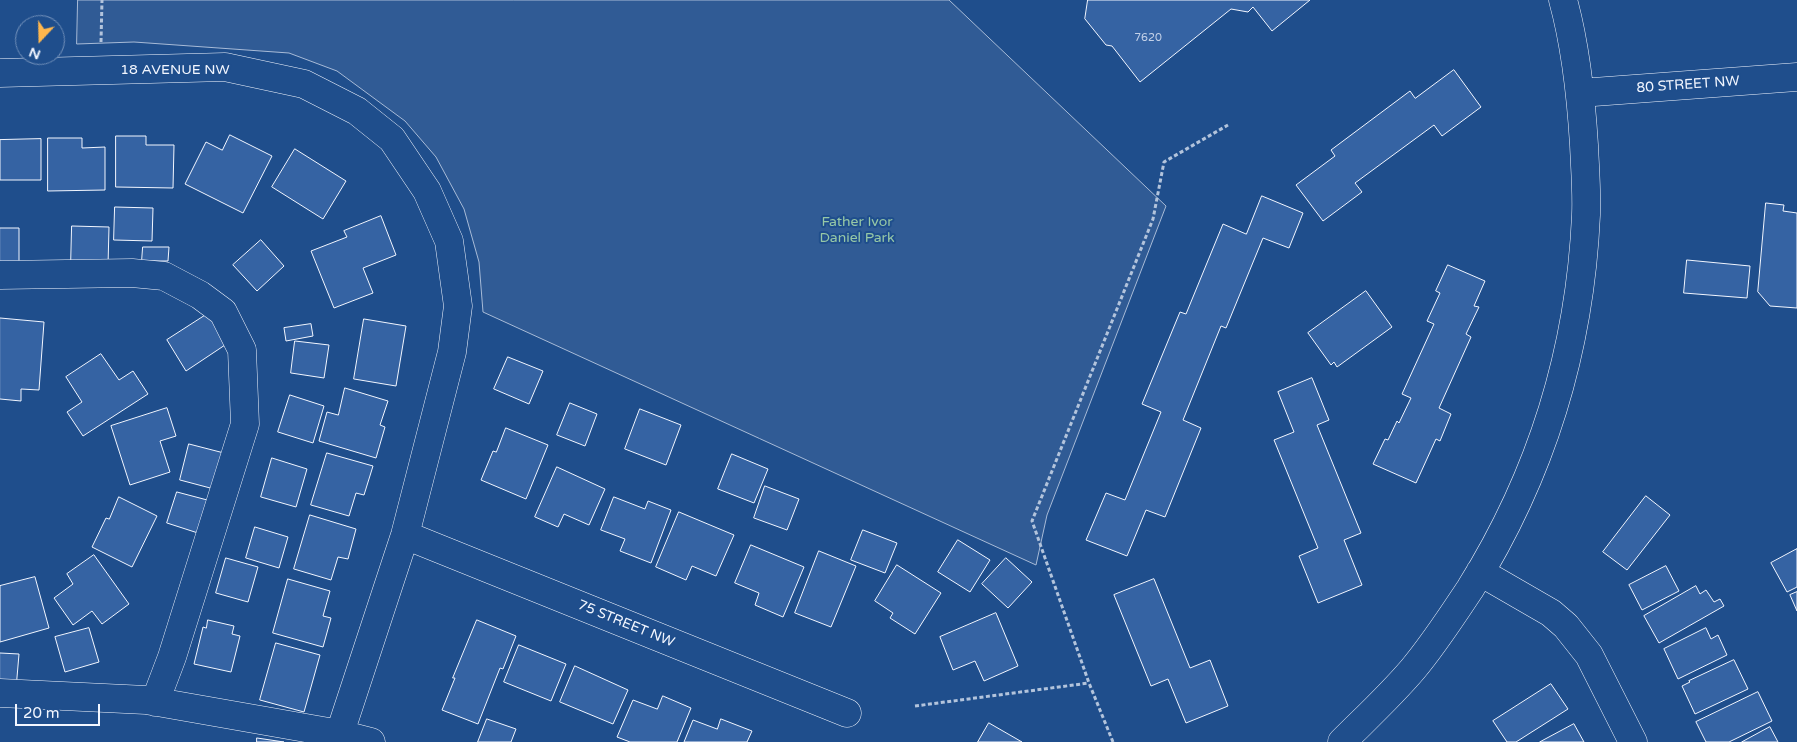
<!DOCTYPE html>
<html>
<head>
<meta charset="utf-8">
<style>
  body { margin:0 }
  #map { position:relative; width:1797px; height:742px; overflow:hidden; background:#1f4e8c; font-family:"Varela Round",sans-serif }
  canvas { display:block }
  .north { position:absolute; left:15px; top:15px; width:50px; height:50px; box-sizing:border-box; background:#1f4e8c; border:1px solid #7391ba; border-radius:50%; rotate:201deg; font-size:14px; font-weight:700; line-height:20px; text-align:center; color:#f2f6ff }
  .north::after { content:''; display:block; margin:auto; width:18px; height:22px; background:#ffb74d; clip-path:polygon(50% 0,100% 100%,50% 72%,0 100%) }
  .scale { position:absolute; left:15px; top:704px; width:85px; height:22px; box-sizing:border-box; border:2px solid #f2f6ff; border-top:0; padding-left:6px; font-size:15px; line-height:18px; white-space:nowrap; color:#f2f6ff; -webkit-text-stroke:4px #1f4e8c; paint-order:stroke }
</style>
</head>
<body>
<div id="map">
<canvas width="1797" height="742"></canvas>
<div class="north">N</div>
<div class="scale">20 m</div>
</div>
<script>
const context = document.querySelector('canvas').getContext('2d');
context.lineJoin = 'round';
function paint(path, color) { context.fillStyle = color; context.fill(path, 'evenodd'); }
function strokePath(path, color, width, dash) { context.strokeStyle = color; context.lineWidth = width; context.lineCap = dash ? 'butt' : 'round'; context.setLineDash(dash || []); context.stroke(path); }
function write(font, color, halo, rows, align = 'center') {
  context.font = font + ' "Varela Round",sans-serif'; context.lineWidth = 4; context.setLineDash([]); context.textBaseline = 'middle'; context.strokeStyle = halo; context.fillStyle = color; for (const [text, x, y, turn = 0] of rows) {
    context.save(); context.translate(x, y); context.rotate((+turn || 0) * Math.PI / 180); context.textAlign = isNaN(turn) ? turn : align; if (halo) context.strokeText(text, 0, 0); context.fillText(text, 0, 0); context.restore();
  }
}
const built = new Path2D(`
  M 78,0 L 949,0 L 1166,206 L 1047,515 L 1036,565 L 483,312 L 479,262 L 464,209 L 436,157 L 405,121 L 337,71 L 289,53 L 134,42 L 77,44 Z`);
const building = new Path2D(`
  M 1088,0 L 1310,0 L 1272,31 L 1253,7 L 1248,12 L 1231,9 L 1140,82 L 1112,46 L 1106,45 L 1085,19 Z
  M 1454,70 L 1481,107 L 1442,136 L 1434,125 L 1355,183 L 1362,192 L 1323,221 L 1296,185 L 1335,156 L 1331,150 L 1410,91 L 1415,98 Z
  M 230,135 L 272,156 L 243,213 L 185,184 L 206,142 L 222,150 Z
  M 116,136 L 146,136 L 146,145 L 174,145 L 173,188 L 116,187 Z
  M 48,138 L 82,138 L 82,148 L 105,147 L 105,190 L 48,191 Z
  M 41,139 L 41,180 L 0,180 L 0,140 Z
  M 295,149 L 346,181 L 323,219 L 272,187 Z
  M 1262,196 L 1303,213 L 1289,248 L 1263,238 L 1226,328 L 1221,326 L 1183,420 L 1201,428 L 1165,517 L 1146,510 L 1127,556 L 1086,540 L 1106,493 L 1125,500 L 1161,412 L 1142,404 L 1180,312 L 1186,314 L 1223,224 L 1246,234 Z
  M 1766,203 L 1784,205 L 1783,211 L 1797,213 L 1797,308 L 1770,306 L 1758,292 Z
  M 115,207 L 153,208 L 152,241 L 114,240 Z
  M 381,216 L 396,255 L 363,268 L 373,293 L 334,308 L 311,251 L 347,237 L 344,231 Z
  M 72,226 L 109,227 L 108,266 L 71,265 Z
  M 0,228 L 19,228 L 19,267 L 0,267 Z
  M 261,240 L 284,266 L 257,291 L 233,265 Z
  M 143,247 L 169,247 L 168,261 L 142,261 Z
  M 1687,260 L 1750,266 L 1747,298 L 1684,293 Z
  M 1448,265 L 1485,281 L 1474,306 L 1479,307 L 1466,334 L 1471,337 L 1439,408 L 1451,414 L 1440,441 L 1436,439 L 1416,483 L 1373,464 L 1385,439 L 1388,440 L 1397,421 L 1399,423 L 1411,398 L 1402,394 L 1434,324 L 1427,321 L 1440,293 L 1436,291 Z
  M 1366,291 L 1392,327 L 1337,367 L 1334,362 L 1331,365 L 1308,333 Z
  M 209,313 L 228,343 L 186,371 L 167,340 Z
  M 0,318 L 44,322 L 39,390 L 21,389 L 21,401 L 0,399 Z
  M 364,319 L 406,326 L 396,386 L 354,379 Z
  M 311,324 L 313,336 L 286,341 L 284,328 Z
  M 295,341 L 329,345 L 324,378 L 291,373 Z
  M 101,354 L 119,380 L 133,371 L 148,394 L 83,436 L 67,412 L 82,402 L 66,377 Z
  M 508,357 L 543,371 L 529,404 L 494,389 Z
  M 1312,378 L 1329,420 L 1317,425 L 1361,533 L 1344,540 L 1362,585 L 1318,603 L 1299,556 L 1318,548 L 1274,440 L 1294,432 L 1278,392 Z
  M 345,388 L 388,401 L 380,425 L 385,427 L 376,458 L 319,441 L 327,412 L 338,415 Z
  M 290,395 L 324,406 L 313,443 L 278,432 Z
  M 570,403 L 597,414 L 585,446 L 557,435 Z
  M 167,408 L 176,436 L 160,441 L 170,472 L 130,485 L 111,426 Z
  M 640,409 L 681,425 L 666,465 L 625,449 Z
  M 506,428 L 548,445 L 526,499 L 481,480 L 493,451 L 496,452 Z
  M 189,444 L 224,453 L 214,489 L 180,480 Z
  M 327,453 L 373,466 L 364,495 L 356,493 L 349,516 L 311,505 Z
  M 732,454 L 768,469 L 754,503 L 718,489 Z
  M 272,458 L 307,469 L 296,507 L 261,497 Z
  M 557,467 L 605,489 L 589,525 L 564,514 L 558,527 L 535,517 Z
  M 765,486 L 799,499 L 787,530 L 754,518 Z
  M 177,492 L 211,501 L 201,534 L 167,523 Z
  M 1646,496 L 1670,515 L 1627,570 L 1603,552 Z
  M 119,497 L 157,516 L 132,567 L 92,547 L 106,518 L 109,519 Z
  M 614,497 L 645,509 L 648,501 L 671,510 L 651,563 L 620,551 L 625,539 L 601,530 Z
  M 679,512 L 734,535 L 716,576 L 692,566 L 686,580 L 656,567 Z
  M 310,515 L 356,529 L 348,559 L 338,557 L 331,580 L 294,569 Z
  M 255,527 L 288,537 L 279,568 L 246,558 Z
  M 863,530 L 897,543 L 885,573 L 851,560 Z
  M 958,540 L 990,560 L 970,592 L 938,572 Z
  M 751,545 L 804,567 L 783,617 L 755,605 L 759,593 L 735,583 Z
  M 1797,549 L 1797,587 L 1787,592 L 1771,563 Z
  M 819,551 L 856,566 L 831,627 L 795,613 Z
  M 94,555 L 129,604 L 102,624 L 92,611 L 73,625 L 54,598 L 73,584 L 67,574 Z
  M 226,558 L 258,567 L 248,602 L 216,593 Z
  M 1006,558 L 1032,582 L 1008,608 L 982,584 Z
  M 897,565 L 941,593 L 915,634 L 890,618 L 893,613 L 875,601 Z
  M 1666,566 L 1679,591 L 1642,610 L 1629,585 Z
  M 35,577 L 49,628 L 0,642 L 0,586 Z
  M 288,579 L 330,591 L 323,616 L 331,618 L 323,647 L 273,633 Z
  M 1154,579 L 1190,668 L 1210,660 L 1228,706 L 1186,723 L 1168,679 L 1151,686 L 1114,595 Z
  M 1696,586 L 1700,594 L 1706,590 L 1714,602 L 1720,599 L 1724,606 L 1659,643 L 1644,616 Z
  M 1797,592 L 1797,611 L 1790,595 Z
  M 996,613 L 1018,666 L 984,681 L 975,661 L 953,670 L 940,637 Z
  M 208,620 L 234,626 L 232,634 L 240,636 L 231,672 L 194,664 L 203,627 L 206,628 Z
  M 477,620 L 516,636 L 503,669 L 500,668 L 478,724 L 442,710 L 455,678 L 453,678 Z
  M 89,628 L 99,662 L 65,672 L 55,637 Z
  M 1706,628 L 1711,639 L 1718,635 L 1727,655 L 1678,679 L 1664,649 Z
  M 276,643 L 320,655 L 304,712 L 260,700 Z
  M 519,645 L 566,664 L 551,701 L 504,682 Z
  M 0,653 L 19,654 L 16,689 L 0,688 Z
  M 1734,660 L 1748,689 L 1695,714 L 1682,686 L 1690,682 L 1689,681 Z
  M 575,666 L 628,690 L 613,724 L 560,702 Z
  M 1551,684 L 1568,709 L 1516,742 L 1507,742 L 1493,721 Z
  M 1758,692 L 1772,721 L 1729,742 L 1706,742 L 1696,722 Z
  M 663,696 L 691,708 L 677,742 L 630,742 L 617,737 L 633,700 L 657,709 Z
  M 487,719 L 516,729 L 511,742 L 478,742 Z
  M 721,719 L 752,731 L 747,742 L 684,742 L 693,720 L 717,729 Z
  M 989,723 L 1022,742 L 978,742 Z
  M 1574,724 L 1584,742 L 1540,742 Z
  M 1770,727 L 1778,742 L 1742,742 Z
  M 257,738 L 284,742 L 257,742 Z`);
const path = new Path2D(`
  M 101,42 L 102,0
  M 915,706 L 1089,683
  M 1113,742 L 1089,683 L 1032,521 L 1153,219 L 1164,162 L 1228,125`);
const minor = new Path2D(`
  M 0,73 L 225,67 L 304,84 L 357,111 L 392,139 L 427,191 L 449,241 L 458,306 L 452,352 L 405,535 L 337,742
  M 1580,93 L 1797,77
  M 0,275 L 132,273 L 164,276 L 200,295 L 223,312 L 242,350 L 245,424 L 172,657 L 155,702
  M 405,535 L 847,713
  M 1480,572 L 1551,613 L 1566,626 L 1589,655 L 1633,742
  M 0,693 L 146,700 L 340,734 L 371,742
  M 1342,742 C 1366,718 1391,695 1413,669 C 1434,644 1452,616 1470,589 C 1542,474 1580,350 1586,215 C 1587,192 1585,168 1584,145 C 1581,96 1576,47 1563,0`);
const numberNames = [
  ["7620",1148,38]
];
const streetNames = [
  ["18 AVENUE NW",175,70],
  ["80 STREET NW",1688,85,-4],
  ["75 STREET NW",626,624,22]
];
const parkNames = [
  ["Father Ivor",857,222],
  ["Daniel Park",857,238]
];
paint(built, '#305b95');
strokePath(built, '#a8bbd7', 1);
paint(building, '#3563a3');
strokePath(building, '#f2f6ff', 1);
strokePath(minor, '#f2f6ff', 29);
strokePath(path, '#b3c4dc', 3, [4, 2.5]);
strokePath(minor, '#1f4e8c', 28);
write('11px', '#c3d1e8', null, numberNames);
write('14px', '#f2f6ff', '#1f4e8c', streetNames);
write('14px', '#97c8a6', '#1f4e8c', parkNames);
</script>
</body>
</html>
